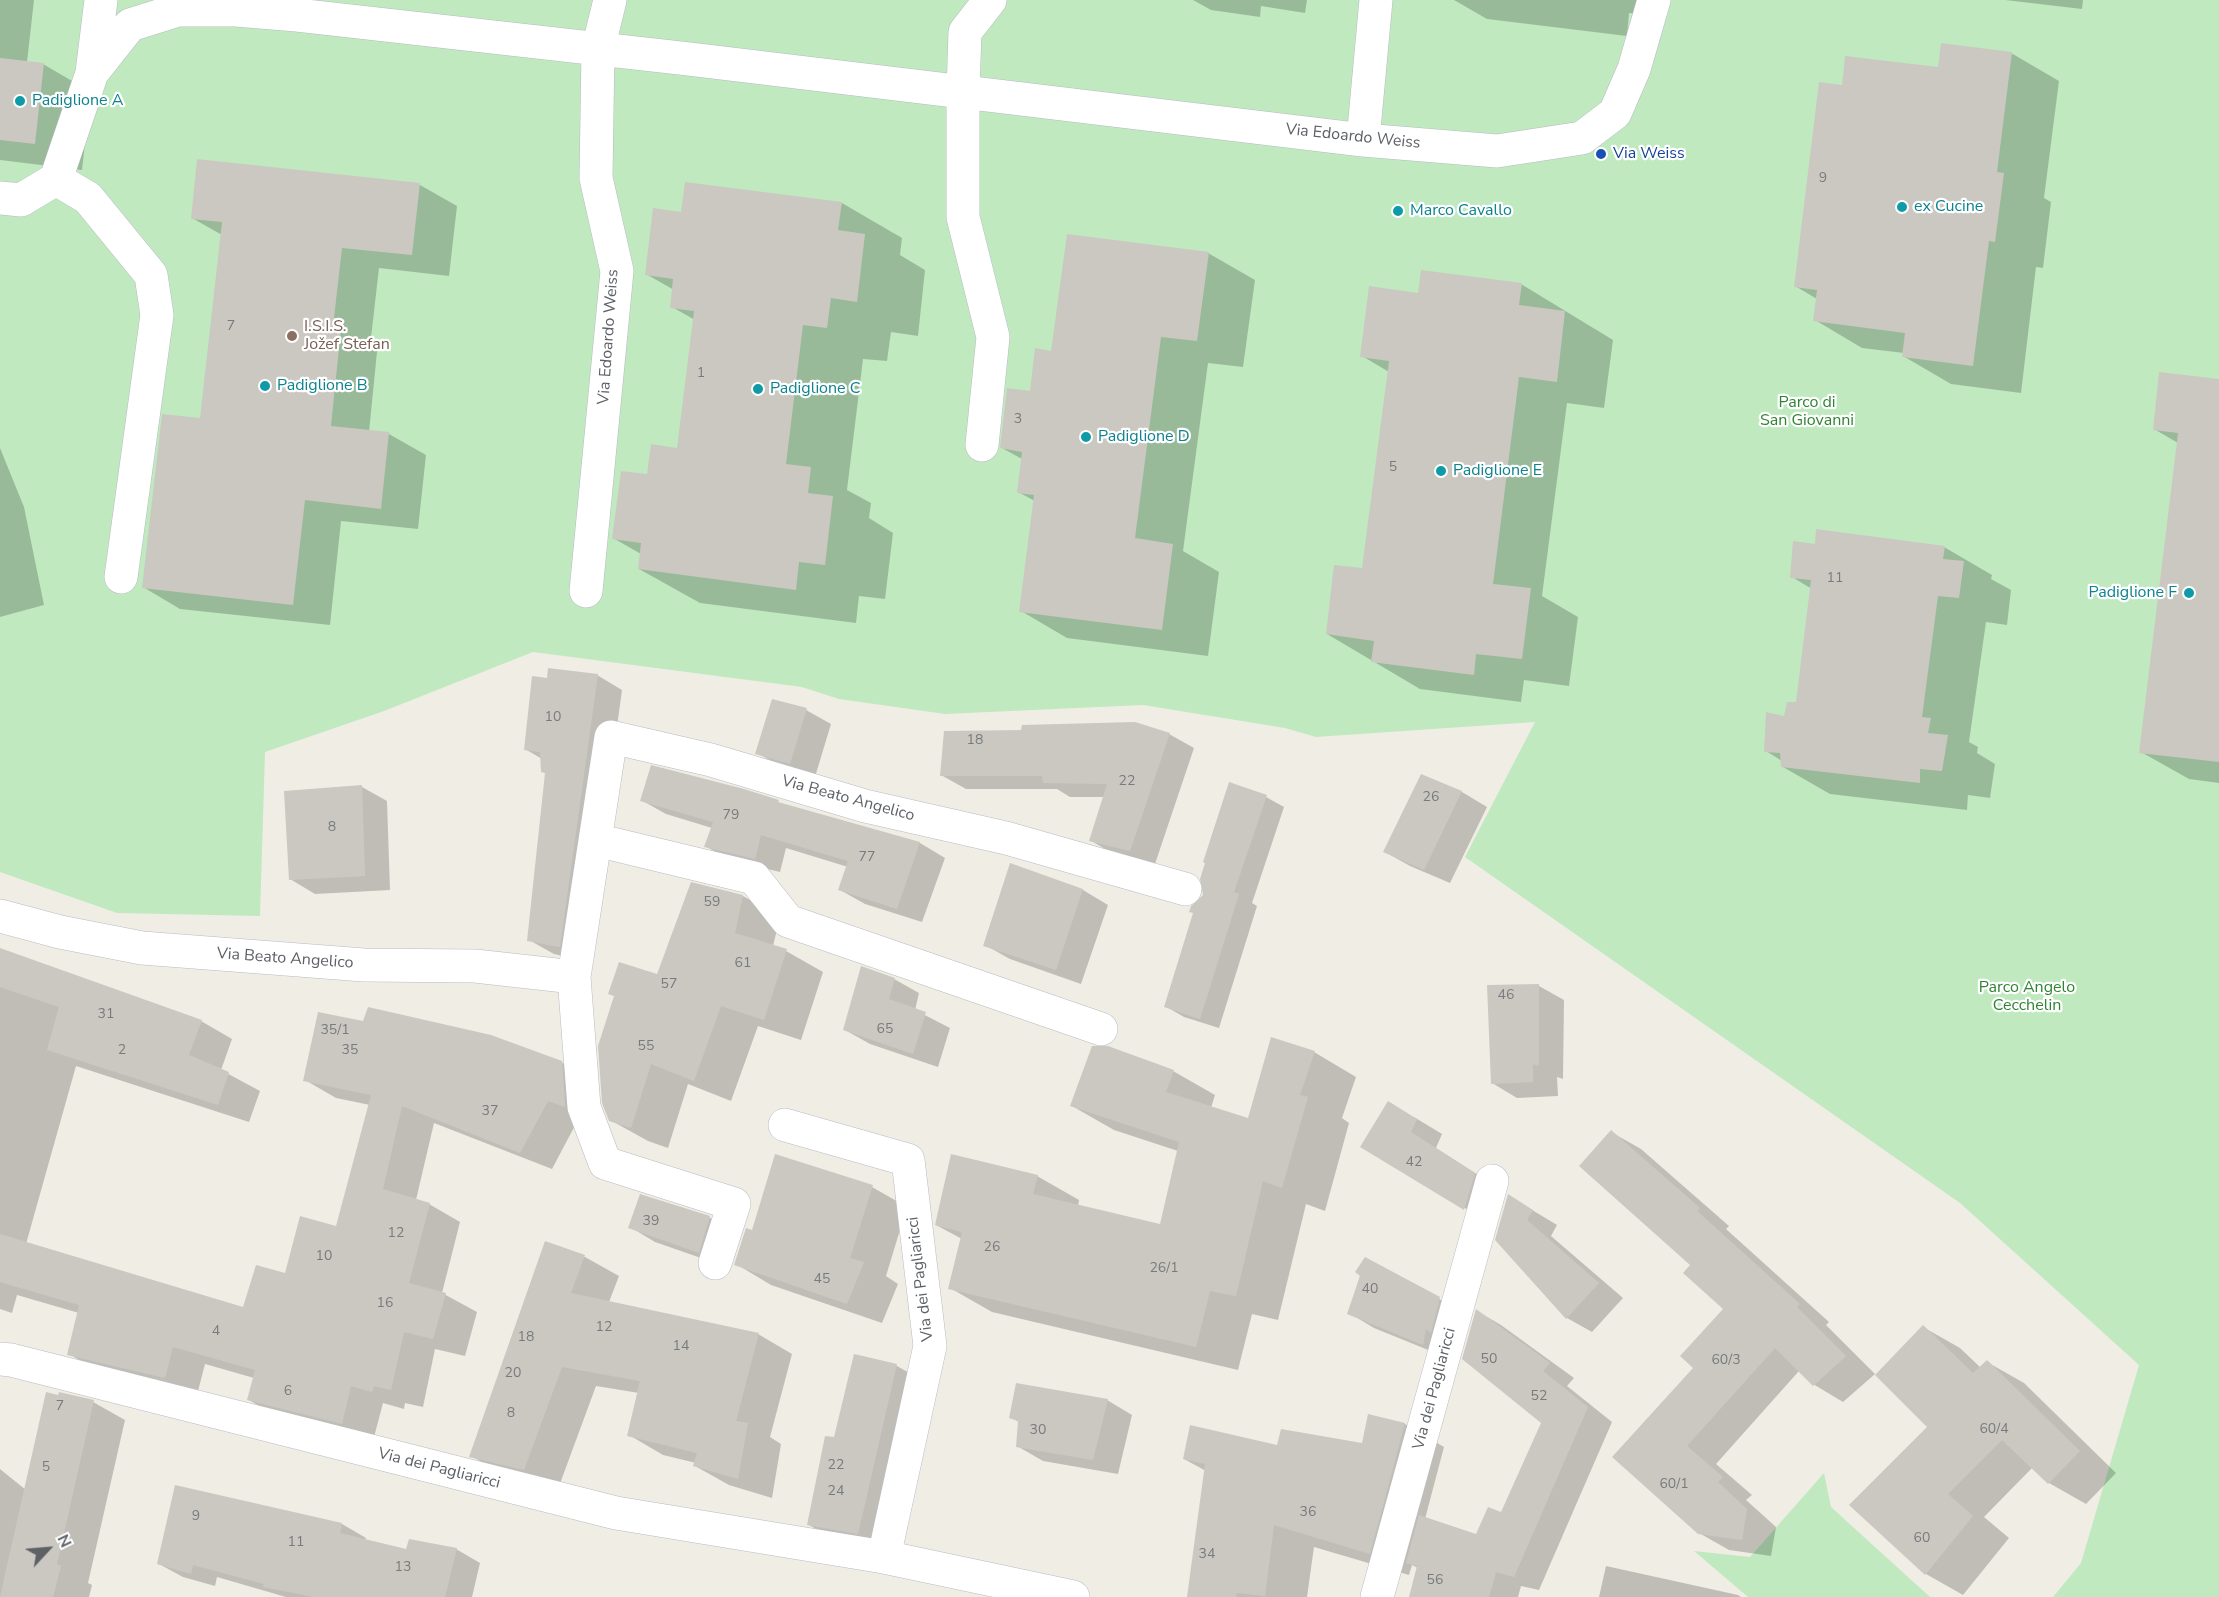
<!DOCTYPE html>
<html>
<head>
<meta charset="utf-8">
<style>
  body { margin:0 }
  #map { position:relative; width:2219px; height:1597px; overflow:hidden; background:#f0ede5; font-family:"Nunito Sans",sans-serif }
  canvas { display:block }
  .north { position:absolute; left:18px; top:1519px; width:60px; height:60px; -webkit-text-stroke:4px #fff; paint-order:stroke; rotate:64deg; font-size:16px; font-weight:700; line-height:24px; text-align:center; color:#5d6166 }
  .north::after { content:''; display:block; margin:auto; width:21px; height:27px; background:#5d6166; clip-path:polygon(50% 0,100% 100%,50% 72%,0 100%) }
</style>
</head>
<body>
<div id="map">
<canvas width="2219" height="1597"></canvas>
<div class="north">N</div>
</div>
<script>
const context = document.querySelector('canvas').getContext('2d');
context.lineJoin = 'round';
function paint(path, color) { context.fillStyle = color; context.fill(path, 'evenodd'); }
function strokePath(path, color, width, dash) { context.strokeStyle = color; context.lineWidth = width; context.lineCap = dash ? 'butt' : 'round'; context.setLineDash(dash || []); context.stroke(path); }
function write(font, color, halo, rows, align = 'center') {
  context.font = font + ' "Nunito Sans",sans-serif'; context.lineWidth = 4.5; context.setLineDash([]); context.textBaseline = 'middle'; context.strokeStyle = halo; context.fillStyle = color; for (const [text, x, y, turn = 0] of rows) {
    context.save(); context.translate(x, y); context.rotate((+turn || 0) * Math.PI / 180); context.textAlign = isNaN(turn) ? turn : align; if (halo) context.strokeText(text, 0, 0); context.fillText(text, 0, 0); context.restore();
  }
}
const green = new Path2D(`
  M 0,0 L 2219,0 L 2219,1597 L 2053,1597 L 2081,1563 L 2139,1365 L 1960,1203 L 1465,857 L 1535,722 L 1316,737 L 1285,728 L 1143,705 L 945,714 L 839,699 L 802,687 L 533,652 L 384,711 L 265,752 L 260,916 L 117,913 L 0,872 Z
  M 1824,1473 L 1831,1507 L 1930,1597 L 1748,1597 L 1694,1551 L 1750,1557 Z`);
const shadow = new Path2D(`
  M 0,0 L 34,0 L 27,62 L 43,64 L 91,92 L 82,170 L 0,160 Z
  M 1193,0 L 1307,0 L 1305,13 L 1261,6 L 1260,17 L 1211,10 Z
  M 1454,0 L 1643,0 L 1641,14 L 1629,13 L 1627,36 L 1487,19 Z
  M 2005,0 L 2083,0 L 2082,9 Z
  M 2011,53 L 2059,81 L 2044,198 L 2051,202 L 2043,268 L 2036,267 L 2021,393 L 1951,384 L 1903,356 L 1904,353 L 1862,348 L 1815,320 L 1817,299 L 1795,286 L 1844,87 Z
  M 420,185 L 457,206 L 449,276 L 379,268 L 371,338 L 378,342 L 369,432 L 389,434 L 426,455 L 418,529 L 341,521 L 330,625 L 180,609 L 143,587 L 201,420 L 222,235 L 192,218 Z
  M 842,203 L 902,238 L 900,255 L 925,270 L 918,336 L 891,332 L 887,361 L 863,359 L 847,490 L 871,503 L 869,518 L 893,533 L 885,599 L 859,596 L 856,623 L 700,603 L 639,569 L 641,554 L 613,538 L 649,476 L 679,449 L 695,320 L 672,307 L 674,290 L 646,274 L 682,213 Z
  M 1208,253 L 1255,280 L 1243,367 L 1208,363 L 1183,551 L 1219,572 L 1208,656 L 1067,638 L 1021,611 L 1035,501 L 1018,492 L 1022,459 L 1002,448 L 1053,352 Z
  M 1521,284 L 1613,340 L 1604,408 L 1567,403 L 1542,596 L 1578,617 L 1569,686 L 1524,680 L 1521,702 L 1420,689 L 1327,634 L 1364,570 L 1389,372 L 1362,356 L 1419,294 Z
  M 2219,380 L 2219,783 L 2189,779 L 2141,752 L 2178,443 L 2154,429 Z
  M 0,448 L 24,507 L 44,605 L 0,617 Z
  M 1816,546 L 1944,547 L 1992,575 L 1991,579 L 2011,590 L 2007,625 L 1986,622 L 1969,742 L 1978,747 L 1977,753 L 1995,764 L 1990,798 L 1968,795 L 1967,810 L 1830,794 L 1783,767 L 1782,761 L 1766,751 L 1786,718 L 1797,704 L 1812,589 L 1792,577 Z
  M 597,675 L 622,690 L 585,961 L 554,954 L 529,940 L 547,774 L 542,771 L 542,759 L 525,749 L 548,679 Z
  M 806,710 L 831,724 L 815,777 L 782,767 L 757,753 Z
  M 1169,734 L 1194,748 L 1155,864 L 1115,855 L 1090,840 L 1104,797 L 1070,797 L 1057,789 L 966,789 L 941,775 Z
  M 1422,776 L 1462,792 L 1487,807 L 1450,883 L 1410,866 L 1385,852 Z
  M 362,787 L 387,801 L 390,890 L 315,894 L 290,879 Z
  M 744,791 L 788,807 L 920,843 L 945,858 L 922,922 L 865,904 L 840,890 L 848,867 L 786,848 L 780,872 L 730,860 L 705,846 L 712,828 L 666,814 L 641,800 Z
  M 1266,797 L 1284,807 L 1252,903 L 1257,906 L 1219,1028 L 1184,1017 L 1165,1006 L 1200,903 Z
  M 1011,865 L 1083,890 L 1108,905 L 1081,984 L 1010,959 L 985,945 Z
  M 743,896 L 780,917 L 773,946 L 786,951 L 823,972 L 801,1040 L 758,1026 L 731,1101 L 688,1084 L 668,1148 L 648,1141 L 610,1120 L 658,975 Z
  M 0,950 L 201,1021 L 232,1039 L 221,1070 L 260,1091 L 249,1122 L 76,1066 L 26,1244 L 244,1309 L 286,1275 L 337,1228 L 370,1105 L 336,1098 L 305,1080 L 561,1062 L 593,1080 L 579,1118 L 552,1169 L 434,1123 L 416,1200 L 429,1204 L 460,1222 L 442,1293 L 477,1312 L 465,1356 L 435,1349 L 423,1407 L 405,1403 L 404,1409 L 383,1403 L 373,1441 L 280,1418 L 249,1400 L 254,1378 L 205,1364 L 197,1395 L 100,1372 L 69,1354 L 79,1313 L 17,1295 L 12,1313 L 0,1309 Z
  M 894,979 L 919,993 L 915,1010 L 950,1028 L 938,1067 L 870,1044 L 845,1030 Z
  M 1539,986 L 1564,1000 L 1563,1079 L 1557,1077 L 1558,1096 L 1517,1098 L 1492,1083 Z
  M 1314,1052 L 1356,1077 L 1342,1118 L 1349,1123 L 1325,1211 L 1306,1204 L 1278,1320 L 1252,1314 L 1238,1370 L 992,1312 L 950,1288 L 962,1239 L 936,1225 L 1037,1176 L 1079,1200 L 1078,1206 L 1161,1226 L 1178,1151 L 1114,1130 L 1072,1106 L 1173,1071 L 1215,1095 L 1211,1108 L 1250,1120 Z
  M 1414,1117 L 1442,1134 L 1436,1148 L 1500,1189 L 1490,1223 L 1363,1147 Z
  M 1611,1132 L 1641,1149 L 1729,1226 L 1726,1229 L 1829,1322 L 1826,1325 L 1875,1374 L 1843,1402 L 1813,1384 L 1799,1371 L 1716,1464 L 1752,1495 L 1746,1500 L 1776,1527 L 1771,1556 L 1729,1550 L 1699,1533 L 1614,1457 L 1695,1367 L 1725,1309 L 1692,1265 Z
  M 872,1187 L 907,1207 L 886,1276 L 898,1284 L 882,1323 L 771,1285 L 736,1264 L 753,1232 Z
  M 641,1196 L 710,1218 L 735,1232 L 724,1266 L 655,1242 L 630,1227 Z
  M 1509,1196 L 1557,1225 L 1551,1236 L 1623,1298 L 1592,1332 L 1567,1318 Z
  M 546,1242 L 585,1257 L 619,1276 L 609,1302 L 758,1334 L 792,1354 L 770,1437 L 781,1444 L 772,1498 L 729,1485 L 695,1466 L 696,1463 L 663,1455 L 629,1435 L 639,1393 L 596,1386 L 558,1489 L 505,1475 L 471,1456 Z
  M 1365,1259 L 1465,1313 L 1448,1358 L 1374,1328 L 1349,1313 Z
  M 1477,1311 L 1501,1325 L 1574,1378 L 1567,1386 L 1612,1422 L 1539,1590 L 1521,1586 L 1518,1597 L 1419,1597 L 1418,1568 L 1412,1565 L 1409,1575 L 1314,1547 L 1307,1597 L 1189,1597 L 1206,1471 L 1184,1459 L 1278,1447 L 1363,1444 L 1369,1415 L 1405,1424 L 1444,1447 L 1425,1519 L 1477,1535 L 1502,1514 L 1543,1423 Z
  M 1923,1327 L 1960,1348 L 1981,1368 L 1987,1362 L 2024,1383 L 2116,1473 L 2086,1504 L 2049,1483 L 2033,1467 L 1984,1517 L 2009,1538 L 1963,1595 L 1926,1574 L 1851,1505 L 1929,1427 Z
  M 855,1355 L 897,1366 L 934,1387 L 895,1554 L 846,1546 L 809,1525 L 835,1439 Z
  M 59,1397 L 93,1402 L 125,1420 L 88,1583 L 92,1585 L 89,1597 L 0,1597 L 0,1469 L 26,1490 Z
  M 1107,1400 L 1132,1415 L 1118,1474 L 1043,1461 L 1017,1446 L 1019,1422 L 1010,1417 Z
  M 176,1486 L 342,1524 L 366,1538 L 365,1541 L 407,1550 L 456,1549 L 480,1563 L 472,1597 L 286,1597 L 217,1577 L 215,1586 L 183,1577 L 159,1564 Z
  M 1606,1566 L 1738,1595 L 1741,1597 L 1599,1597 Z`);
const building = new Path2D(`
  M 1941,43 L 2012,52 L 1997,172 L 2004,173 L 1995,242 L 1989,241 L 1973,366 L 1902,357 L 1905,333 L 1813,321 L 1817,290 L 1794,287 L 1819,82 L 1842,85 L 1845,56 L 1938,67 Z
  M 0,58 L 44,63 L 35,144 L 0,140 Z
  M 197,159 L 420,183 L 412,255 L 342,248 L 334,318 L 342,319 L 331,426 L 389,432 L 381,509 L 305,500 L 293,605 L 142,588 L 162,414 L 200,418 L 222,222 L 191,219 Z
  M 685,182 L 842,202 L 838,230 L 865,234 L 857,302 L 831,298 L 827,328 L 803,325 L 786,464 L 811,467 L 808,493 L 833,496 L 825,565 L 799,562 L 796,590 L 638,569 L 641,543 L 612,539 L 621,471 L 647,474 L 651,444 L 677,448 L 694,311 L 670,308 L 673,279 L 645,275 L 653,208 L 681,212 Z
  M 1067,234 L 1209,252 L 1197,341 L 1161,337 L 1135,538 L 1173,544 L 1162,630 L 1019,612 L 1034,495 L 1017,493 L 1022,452 L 1000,448 L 1007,388 L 1030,391 L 1035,348 L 1051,351 Z
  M 1421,270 L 1522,283 L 1519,305 L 1565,311 L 1557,382 L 1519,377 L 1493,584 L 1531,588 L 1522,659 L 1476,654 L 1474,675 L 1371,662 L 1374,641 L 1326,634 L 1334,565 L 1362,568 L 1389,361 L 1360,357 L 1369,286 L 1418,293 Z
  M 2159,372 L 2219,379 L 2219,762 L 2139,753 L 2178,433 L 2153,430 Z
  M 1816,529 L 1945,546 L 1943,559 L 1964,561 L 1959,598 L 1938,596 L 1922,717 L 1931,718 L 1928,733 L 1948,735 L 1942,771 L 1920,769 L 1920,783 L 1781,767 L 1780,753 L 1764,752 L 1766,712 L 1784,716 L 1787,702 L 1796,702 L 1811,580 L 1790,578 L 1793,541 L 1815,544 Z
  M 548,668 L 598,674 L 560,947 L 527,941 L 545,773 L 541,772 L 540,752 L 524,750 L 532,676 L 547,678 Z
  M 772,699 L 807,708 L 790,764 L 755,754 Z
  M 1135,722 L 1170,733 L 1130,851 L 1089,841 L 1107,784 L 1043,783 L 1042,776 L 940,776 L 944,731 L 1021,730 L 1022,725 Z
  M 651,765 L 744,789 L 779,800 L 778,802 L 920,842 L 897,909 L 838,890 L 848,861 L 761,835 L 755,859 L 704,847 L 713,822 L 640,801 Z
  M 1421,774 L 1462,791 L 1424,870 L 1383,852 Z
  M 1229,782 L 1267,795 L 1234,892 L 1239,894 L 1200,1019 L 1164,1007 L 1193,913 L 1189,912 L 1191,906 L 1203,895 L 1200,879 L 1205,863 L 1203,862 Z
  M 362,785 L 365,876 L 289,880 L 284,791 Z
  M 1010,863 L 1083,889 L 1056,970 L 983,946 Z
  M 691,882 L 743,895 L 735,933 L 787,949 L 764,1020 L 721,1006 L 694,1081 L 651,1064 L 631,1128 L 609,1121 L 602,1103 L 598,1046 L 614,996 L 608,994 L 619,962 L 657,974 Z
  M 0,948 L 202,1020 L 189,1055 L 229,1072 L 218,1105 L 47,1050 L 59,1007 L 0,987 Z
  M 861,966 L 895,978 L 889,999 L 926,1012 L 913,1054 L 843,1030 Z
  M 1539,984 L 1539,1066 L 1533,1064 L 1533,1082 L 1491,1084 L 1487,985 Z
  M 368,1007 L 491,1035 L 562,1061 L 565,1107 L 548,1101 L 520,1153 L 402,1106 L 383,1189 L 430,1203 L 409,1283 L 446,1293 L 433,1339 L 404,1332 L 391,1390 L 374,1386 L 372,1392 L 351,1386 L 342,1424 L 247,1400 L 255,1370 L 173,1347 L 165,1378 L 67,1355 L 79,1305 L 0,1282 L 0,1234 L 243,1307 L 256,1265 L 285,1273 L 300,1216 L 336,1226 L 371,1095 L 303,1081 L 318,1012 L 363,1021 Z
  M 1271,1037 L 1315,1051 L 1300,1095 L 1308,1097 L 1282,1188 L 1263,1181 L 1236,1296 L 1210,1291 L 1196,1347 L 948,1289 L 962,1232 L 935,1225 L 951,1154 L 1038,1175 L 1033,1194 L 1160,1224 L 1179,1142 L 1070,1106 L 1092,1046 L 1108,1046 L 1174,1070 L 1166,1092 L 1248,1118 Z
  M 1388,1101 L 1417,1119 L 1411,1132 L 1475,1173 L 1464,1210 L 1360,1147 Z
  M 1611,1130 L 1700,1208 L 1697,1211 L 1800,1304 L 1797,1307 L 1846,1356 L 1813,1386 L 1775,1348 L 1687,1446 L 1723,1477 L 1718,1482 L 1747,1509 L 1742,1540 L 1698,1534 L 1612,1457 L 1693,1368 L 1680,1356 L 1723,1309 L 1683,1273 L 1690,1265 L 1579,1166 Z
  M 775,1154 L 873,1185 L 850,1258 L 864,1262 L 847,1304 L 734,1265 L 746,1228 L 752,1230 Z
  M 640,1194 L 710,1216 L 699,1253 L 628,1228 Z
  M 1508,1194 L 1533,1210 L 1527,1220 L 1599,1283 L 1566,1319 L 1495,1240 Z
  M 545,1241 L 585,1255 L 571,1293 L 759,1333 L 736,1421 L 748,1423 L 738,1479 L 693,1466 L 697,1453 L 627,1436 L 640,1381 L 562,1367 L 524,1470 L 469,1457 Z
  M 1365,1257 L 1440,1297 L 1431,1333 L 1426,1329 L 1423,1345 L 1347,1314 L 1360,1276 L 1355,1272 Z
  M 1476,1309 L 1550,1363 L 1543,1371 L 1588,1407 L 1514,1577 L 1496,1572 L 1489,1597 L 1409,1597 L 1417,1566 L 1406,1563 L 1419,1515 L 1476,1534 L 1488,1507 L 1501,1512 L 1541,1423 L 1462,1359 Z
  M 1923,1325 L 1973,1373 L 1987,1360 L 2080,1451 L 2048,1484 L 2002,1440 L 1948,1494 L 1973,1516 L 1925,1575 L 1849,1505 L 1927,1427 L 1875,1375 Z
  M 854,1354 L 897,1364 L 858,1534 L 807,1525 L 825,1436 L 834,1437 Z
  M 1016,1383 L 1108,1399 L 1093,1460 L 1016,1447 L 1018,1421 L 1009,1418 Z
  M 46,1392 L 58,1395 L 59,1392 L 94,1400 L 57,1564 L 61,1566 L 53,1597 L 0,1597 Z
  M 1368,1414 L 1405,1423 L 1370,1554 L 1274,1525 L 1265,1596 L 1237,1593 L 1236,1597 L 1187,1597 L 1205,1464 L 1183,1459 L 1190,1425 L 1277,1445 L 1281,1429 L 1362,1443 Z
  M 175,1485 L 342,1523 L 340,1533 L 406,1549 L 409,1539 L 457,1548 L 445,1597 L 314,1597 L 263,1587 L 264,1584 L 193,1565 L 191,1574 L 157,1564 Z`);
const minor = new Path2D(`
  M 92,73 L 101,0
  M 1363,140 L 1376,0
  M 56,179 L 88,198 L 151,275 L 157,315 L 121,577
  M 0,198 L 21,200 L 56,179 L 92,73 L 130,25 L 178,10 L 236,10 L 297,15 L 689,59 L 1363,140 L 1497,151 L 1582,138 L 1615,113 L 1634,69 L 1654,0
  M 982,445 L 993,337 L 963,217 L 963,92 L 965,32 L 990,0
  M 586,591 L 617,271 L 596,178 L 598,49 L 610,0
  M 596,840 L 754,878 L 788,921 L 1101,1029
  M 0,916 L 60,932 L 142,948 L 364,965 L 475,966 L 574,977
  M 785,1125 L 908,1160 L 930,1346 L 884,1557
  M 715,1263 L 734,1204 L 605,1163 L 584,1107 L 574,977 L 611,737 L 711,760 L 865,806 L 1006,838 L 1185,889
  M 0,1359 L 11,1360 L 616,1513 L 884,1557 L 1073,1597
  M 1377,1597 L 1492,1181`);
const markers = [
  [20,101,6,"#0f9aa8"],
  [1601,154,6,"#1a4fb4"],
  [1902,207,6,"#0f9aa8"],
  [1398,211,6,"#0f9aa8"],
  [292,336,6,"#8d6e63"],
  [265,386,6,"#0f9aa8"],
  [758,389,6,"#0f9aa8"],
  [1086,437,6,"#0f9aa8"],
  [1441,471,6,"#0f9aa8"],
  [2189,593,6,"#0f9aa8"]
];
const numberNames = [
  ["9",1823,179],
  ["7",231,327],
  ["1",701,374],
  ["3",1018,420],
  ["5",1393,468],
  ["11",1835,579],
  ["10",553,718],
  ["18",975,741],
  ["22",1127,782],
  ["26",1431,798],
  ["79",731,816],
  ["8",332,828],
  ["77",867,858],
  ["59",712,903],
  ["61",743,964],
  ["57",669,985],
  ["46",1506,996],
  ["31",106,1015],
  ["65",885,1030],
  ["35/1",335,1031],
  ["55",646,1047],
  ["2",122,1051],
  ["35",350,1051],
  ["37",490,1112],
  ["42",1414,1163],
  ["39",651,1222],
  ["12",396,1234],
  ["26",992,1248],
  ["10",324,1257],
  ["26/1",1164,1269],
  ["45",822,1280],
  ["40",1370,1290],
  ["16",385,1304],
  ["12",604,1328],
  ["4",216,1332],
  ["18",526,1338],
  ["14",681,1347],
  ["50",1489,1360],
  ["60/3",1726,1361],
  ["20",513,1374],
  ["6",288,1392],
  ["52",1539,1397],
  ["7",60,1407],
  ["8",511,1414],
  ["60/4",1994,1430],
  ["30",1038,1431],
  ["22",836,1466],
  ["5",46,1468],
  ["60/1",1674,1485],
  ["24",836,1492],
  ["36",1308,1513],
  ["9",196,1517],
  ["60",1922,1539],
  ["11",296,1543],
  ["34",1207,1555],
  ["13",403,1568],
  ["56",1435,1581]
];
const cultureNames = [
  ["Padiglione A",32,101],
  ["ex Cucine",1914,207],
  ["Marco Cavallo",1410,211],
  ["Padiglione B",277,386],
  ["Padiglione C",770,389],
  ["Padiglione D",1098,437],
  ["Padiglione E",1453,471],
  ["Padiglione F",2177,593,"right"]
];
const streetNames = [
  ["Via Edoardo Weiss",1353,137,6],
  ["Via Edoardo Weiss",609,337,-86],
  ["Via Beato Angelico",848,799,15],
  ["Via Beato Angelico",285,959,4],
  ["Via dei Pagliaricci",921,1279,-97],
  ["Via dei Pagliaricci",1435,1389,-75],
  ["Via dei Pagliaricci",439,1469,14]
];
const transitNames = [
  ["Via Weiss",1613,154]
];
const educationNames = [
  ["I.S.I.S.",304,327],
  ["Jožef Stefan",304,345]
];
const parkNames = [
  ["Parco di",1807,403],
  ["San Giovanni",1807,421],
  ["Parco Angelo",2027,988],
  ["Cecchelin",2027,1006]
];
paint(green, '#c0e9c0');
paint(shadow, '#0003');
paint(building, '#cbc8c2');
strokePath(minor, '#b7bbc0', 34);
strokePath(minor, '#fff', 33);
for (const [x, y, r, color] of markers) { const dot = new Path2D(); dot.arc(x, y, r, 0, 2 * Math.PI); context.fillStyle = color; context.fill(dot); strokePath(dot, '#fff', 2); }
write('14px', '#787b7d', null, numberNames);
write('16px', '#0d838f', '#fff', cultureNames, 'left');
write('16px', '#5d6166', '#fff', streetNames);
write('16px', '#164399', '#fff', transitNames, 'left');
write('16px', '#785e54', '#fff', educationNames, 'left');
write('16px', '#2f8332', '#fff', parkNames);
</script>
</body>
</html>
